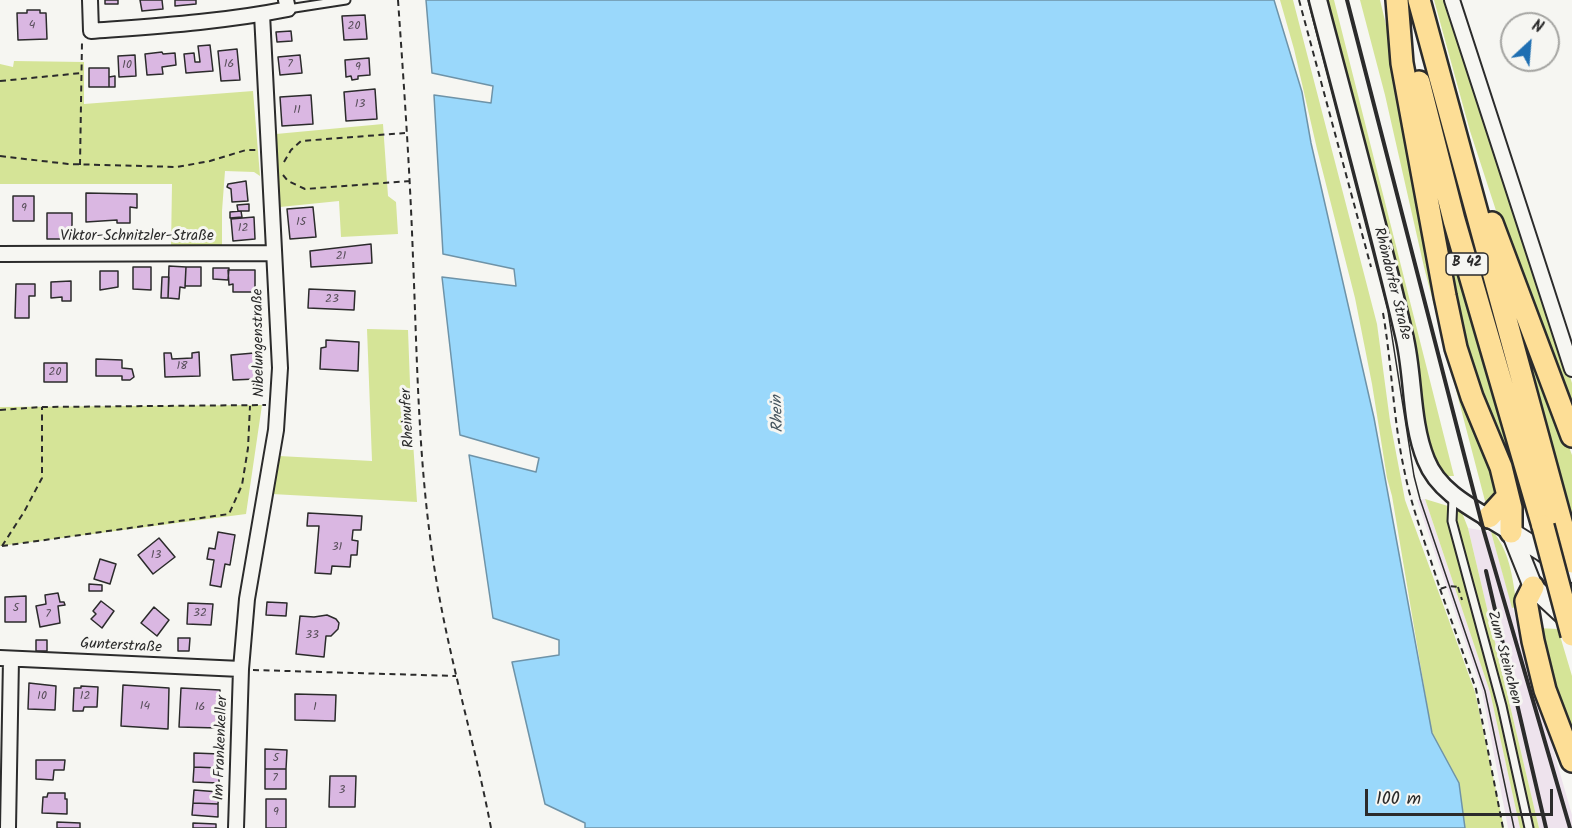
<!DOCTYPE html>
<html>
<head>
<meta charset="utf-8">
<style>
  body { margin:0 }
  #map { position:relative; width:1572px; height:828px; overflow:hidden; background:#f6f6f2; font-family:Kalam,sans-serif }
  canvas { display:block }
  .north { position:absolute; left:1500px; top:12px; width:60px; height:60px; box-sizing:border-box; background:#f6f6f2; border:2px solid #a5a5a2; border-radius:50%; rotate:26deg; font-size:16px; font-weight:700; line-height:24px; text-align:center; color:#2b2b2b }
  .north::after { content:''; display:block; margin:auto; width:21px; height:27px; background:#1f6fb2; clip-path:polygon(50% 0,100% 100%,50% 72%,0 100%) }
  .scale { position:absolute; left:1365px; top:789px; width:188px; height:27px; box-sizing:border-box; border:3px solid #2b2b2b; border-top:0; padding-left:8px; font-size:18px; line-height:21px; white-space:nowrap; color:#2b2b2b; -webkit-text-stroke:4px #f6f6f2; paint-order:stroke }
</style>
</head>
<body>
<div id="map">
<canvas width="1572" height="828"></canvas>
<div class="north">N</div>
<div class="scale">100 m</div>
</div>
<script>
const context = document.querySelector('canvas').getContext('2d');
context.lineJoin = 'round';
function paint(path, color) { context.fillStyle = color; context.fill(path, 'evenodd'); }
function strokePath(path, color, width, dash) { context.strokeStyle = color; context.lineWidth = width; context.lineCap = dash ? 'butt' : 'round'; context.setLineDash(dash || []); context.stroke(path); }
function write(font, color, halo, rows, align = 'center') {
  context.font = font + ' Kalam,sans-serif'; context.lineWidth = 6; context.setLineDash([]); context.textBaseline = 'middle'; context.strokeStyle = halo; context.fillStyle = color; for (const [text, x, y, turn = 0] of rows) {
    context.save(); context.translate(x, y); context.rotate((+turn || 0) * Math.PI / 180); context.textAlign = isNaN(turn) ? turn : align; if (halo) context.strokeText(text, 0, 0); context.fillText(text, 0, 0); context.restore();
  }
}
const built = new Path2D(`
  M 1425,499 L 1490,692 L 1520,828 L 1508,828 L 1482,691 L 1417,500 Z
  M 1468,528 L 1491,532 L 1572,815 L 1572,828 L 1539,828 Z`);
const green = new Path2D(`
  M 1280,0 L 1293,0 L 1377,324 L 1390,421 L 1405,500 L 1475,692 L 1504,828 L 1465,828 L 1459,783 L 1432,734 L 1392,496 L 1387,478 L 1372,384 L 1355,298 L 1317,149 L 1294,49 Z
  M 1326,0 L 1334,0 L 1454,476 L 1446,476 L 1430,454 L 1415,357 Z
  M 1360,0 L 1380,0 L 1489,449 L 1498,501 L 1488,504 L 1485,501 L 1424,267 L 1385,95 Z
  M 1434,0 L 1446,0 L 1510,191 L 1572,383 L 1572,413 L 1503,232 L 1470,131 Z
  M 14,61 L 84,62 L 84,104 L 253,91 L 260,176 L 254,172 L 225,171 L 222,211 L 222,248 L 171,248 L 172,184 L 0,184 L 0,64 L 13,67 Z
  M 383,124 L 388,196 L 396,202 L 398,234 L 341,237 L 339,201 L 280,207 L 276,134 Z
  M 1441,211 L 1450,221 L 1509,435 L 1510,455 C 1500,444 1495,432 1489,419 C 1458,352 1450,283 1441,211 Z
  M 1496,254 L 1572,455 L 1572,521 Z
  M 367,329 L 408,330 L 411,411 L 417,502 L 272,494 L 279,456 L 372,461 Z
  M 262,405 L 246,514 L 0,546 L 0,407 Z
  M 1425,499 L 1461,510 L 1468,528 L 1539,828 L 1520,828 L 1490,692 Z
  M 1491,532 L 1494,533 C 1511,554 1513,582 1517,607 L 1512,608 Z
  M 1537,628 L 1558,629 L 1572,676 L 1572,739 L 1549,683 Z`);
const water = new Path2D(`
  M 426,0 L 1274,0 L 1302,92 L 1311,143 L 1374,418 L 1432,733 L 1459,783 L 1465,828 L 585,828 L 585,823 L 545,804 L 512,662 L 559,655 L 559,640 L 493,618 L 469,455 L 536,472 L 539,458 L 460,435 L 442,277 L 516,286 L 514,269 L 443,254 L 434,95 L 491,103 L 493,86 L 432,73 Z`);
const building = new Path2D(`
  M 105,0 L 118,0 L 118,4 L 105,4 Z
  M 140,0 L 162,0 L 163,9 L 142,11 Z
  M 175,0 L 196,0 L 196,4 L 175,6 Z
  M 27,10 L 40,10 L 40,13 L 46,13 L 47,39 L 18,40 L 17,13 L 27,13 Z
  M 365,15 L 367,39 L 344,40 L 342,16 Z
  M 291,31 L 292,41 L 277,42 L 276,32 Z
  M 210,45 L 213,71 L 186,73 L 184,54 L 194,53 L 195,62 L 200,62 L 198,46 Z
  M 237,49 L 240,80 L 221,81 L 218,51 Z
  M 162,52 L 163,54 L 175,53 L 176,65 L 162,67 L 163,74 L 147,75 L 145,54 Z
  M 135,55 L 136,76 L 119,77 L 118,56 Z
  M 300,55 L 302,73 L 280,75 L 278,57 Z
  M 369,58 L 370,75 L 358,76 L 358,79 L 352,80 L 351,76 L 346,77 L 345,60 Z
  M 89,68 L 109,68 L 109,87 L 89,87 Z
  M 115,76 L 115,87 L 109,87 L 109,77 Z
  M 375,89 L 377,119 L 346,121 L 344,92 Z
  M 311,95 L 313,124 L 282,126 L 280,97 Z
  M 246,181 L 248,201 L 232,202 L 231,189 L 227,187 L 228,184 Z
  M 86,193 L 137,194 L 137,208 L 130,207 L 130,223 L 117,223 L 117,220 L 86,222 Z
  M 13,196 L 34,196 L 34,221 L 13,221 Z
  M 249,204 L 249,211 L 238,211 L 237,205 Z
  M 313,207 L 316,237 L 290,239 L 287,209 Z
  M 241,211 L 242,217 L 230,218 L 230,212 Z
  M 47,213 L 72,213 L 72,239 L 47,239 Z
  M 254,217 L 255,239 L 233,241 L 231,219 Z
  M 371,244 L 372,263 L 311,267 L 310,251 Z
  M 169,266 L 186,267 L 185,288 L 180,287 L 179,299 L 168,298 Z
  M 133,267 L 151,267 L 151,290 L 133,289 Z
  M 186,267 L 201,267 L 201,286 L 185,286 Z
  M 213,268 L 229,268 L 228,280 L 213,279 Z
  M 228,270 L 255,270 L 255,292 L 233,292 L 233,284 L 229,285 Z
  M 100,271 L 118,271 L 118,287 L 100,290 Z
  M 162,277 L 169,277 L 168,298 L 161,298 Z
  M 71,281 L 71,301 L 62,301 L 62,297 L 51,298 L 51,282 Z
  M 16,284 L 35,284 L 35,296 L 29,296 L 29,318 L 15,318 Z
  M 309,289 L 355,291 L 354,310 L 308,308 Z
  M 326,340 L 359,342 L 358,371 L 320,369 L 321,348 L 326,347 Z
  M 199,352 L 200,376 L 165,377 L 164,353 L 171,353 L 172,359 L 192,358 L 192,353 Z
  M 254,353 L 256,379 L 233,380 L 231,355 Z
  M 96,359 L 122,360 L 122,368 L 132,369 L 134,377 L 130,380 L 122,380 L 122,376 L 96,376 Z
  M 44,363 L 67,363 L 67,382 L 44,382 Z
  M 308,513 L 362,516 L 361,530 L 353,530 L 352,540 L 358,541 L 357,555 L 351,555 L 350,567 L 332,566 L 331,574 L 315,573 L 319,526 L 307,526 Z
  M 218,532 L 235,535 L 230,565 L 225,564 L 221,587 L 210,585 L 214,560 L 207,559 L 209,548 L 215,549 Z
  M 159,538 L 175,557 L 153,574 L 138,555 Z
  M 100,559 L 116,564 L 110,584 L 94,579 Z
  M 89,584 L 102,585 L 102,591 L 89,591 Z
  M 58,593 L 60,602 L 64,602 L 65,605 L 58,606 L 60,623 L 40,627 L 36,606 L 46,604 L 45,595 Z
  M 26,596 L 26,622 L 5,622 L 5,597 Z
  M 101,601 L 114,611 L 102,628 L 91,619 L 96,614 L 93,611 Z
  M 267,602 L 287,603 L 286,616 L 266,615 Z
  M 188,603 L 213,604 L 211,625 L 187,624 Z
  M 154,607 L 169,620 L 157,636 L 141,623 Z
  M 327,615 L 336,619 L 339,623 L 338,629 L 331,636 L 326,636 L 324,657 L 296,654 L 300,616 L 314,617 Z
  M 178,638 L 190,638 L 189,651 L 178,651 Z
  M 36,640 L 47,640 L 47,651 L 36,651 Z
  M 29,683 L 56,686 L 55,710 L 28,709 Z
  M 123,685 L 169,688 L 168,729 L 121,726 Z
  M 81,686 L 98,687 L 97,707 L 84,707 L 83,711 L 73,711 L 74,688 L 81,688 Z
  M 181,688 L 220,690 L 218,728 L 179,727 Z
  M 295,694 L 336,695 L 335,721 L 295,720 Z
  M 265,749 L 287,750 L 286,769 L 265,769 Z
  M 194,753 L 220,754 L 219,768 L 194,767 Z
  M 36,760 L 65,760 L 64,770 L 54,770 L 53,780 L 36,779 Z
  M 194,767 L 219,768 L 219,783 L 193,782 Z
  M 265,769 L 286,769 L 286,789 L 265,789 Z
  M 330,776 L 356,776 L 355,807 L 329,807 Z
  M 194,790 L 219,792 L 218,804 L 193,803 Z
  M 48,793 L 65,793 L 65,799 L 67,799 L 67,814 L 42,813 L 43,797 L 47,797 Z
  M 266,799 L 286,799 L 286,828 L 266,828 Z
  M 193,803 L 218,804 L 218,817 L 192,815 Z
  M 57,822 L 80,823 L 80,828 L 57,828 Z
  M 193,823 L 216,824 L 216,828 L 193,828 Z`);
const path = new Path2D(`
  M 398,0 C 404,86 410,172 413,258 C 417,354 418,449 431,544 C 443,640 473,733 491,828
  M 1299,0 L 1371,267
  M 0,81 L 82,73
  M 0,156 L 68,164 L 177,167 L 210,161 L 246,150 L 256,150
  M 284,162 L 291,150 L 301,141 L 405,133
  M 80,165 L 82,42
  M 283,175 L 288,181 L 305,189 L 410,181
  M 1383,313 C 1392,365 1393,418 1404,469 C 1412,510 1428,550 1440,589 L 1449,586 L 1460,587
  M 0,410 L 42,407 L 266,405
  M 2,546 L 229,514 L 242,485 L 248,448 L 250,406
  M 2,546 L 24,512 L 42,478 L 42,407
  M 1458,587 L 1462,600
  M 1440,589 L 1476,689 L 1503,828
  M 253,670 L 456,676`);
const service = new Path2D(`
  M 288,9 L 346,0
  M 1453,498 L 1452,521 L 1502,706 L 1529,828`);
const minor = new Path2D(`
  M 90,0 L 91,31 C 157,26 223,22 288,9 L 286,0
  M 1452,0 L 1572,369
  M 0,254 L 274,253
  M 0,658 L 241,669
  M 8,828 L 11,659
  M 236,828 L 241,669 L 247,599 L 276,430 L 280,368 L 262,14`);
const tertiary = new Path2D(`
  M 1318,0 C 1347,111 1378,223 1404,335 C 1414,375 1410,421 1426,460 C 1440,496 1481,512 1511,532`);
const secondary = new Path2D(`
  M 1511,532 L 1533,587 L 1572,623
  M 1511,532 L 1543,552 L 1572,573`);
const trunk = new Path2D(`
  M 1397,0 L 1402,63 L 1445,296 L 1456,348 L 1472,397 L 1501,467 L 1511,508 L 1511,532
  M 1419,0 L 1572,562
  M 1419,82 L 1454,220 L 1543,526
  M 1492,223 L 1572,436
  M 1489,517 L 1508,496
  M 1533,587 L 1526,601 L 1533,641 L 1545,690 L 1572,761`);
const tram = new Path2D(`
  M 1308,0 L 1388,311 L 1414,476 L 1420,499 L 1485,691 L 1514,828`);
const rail = new Path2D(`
  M 1347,0 L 1484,532 L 1570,828
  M 1486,571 L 1546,828`);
const trunkBridge = new Path2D(`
  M 1543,526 L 1572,635`);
const numberNames = [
  ["4",32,26],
  ["20",354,27],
  ["16",229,65],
  ["7",290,65],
  ["10",127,66],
  ["9",358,68],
  ["13",360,105],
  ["11",297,111],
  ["9",24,209],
  ["15",301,223],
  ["12",243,229],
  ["21",341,257],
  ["23",332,300],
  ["18",182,367],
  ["20",55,373],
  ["31",337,548],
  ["13",156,556],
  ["5",16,609],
  ["32",200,614],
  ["7",48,615],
  ["33",312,636],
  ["10",42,697],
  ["12",85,697],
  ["14",145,707],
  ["16",200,708],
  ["1",315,708],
  ["5",276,759],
  ["7",275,779],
  ["3",342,791],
  ["9",276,813]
];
const shields = [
  [1467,264,42]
];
const shieldNames = [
  ["B 42",1467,264]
];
const streetNames = [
  ["Viktor-Schnitzler-Straße",137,237],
  ["Rhöndorfer Straße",1391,284,76],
  ["Nibelungenstraße",260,343,-91],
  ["Rheinufer",409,418,-93],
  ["Gunterstraße",121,647,3],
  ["Zum Steinchen",1503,658,75],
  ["Im Frankenkeller",222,748,-88]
];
const waterNames = [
  ["Rhein",779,414,-92]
];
paint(built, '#eee3ed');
paint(green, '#d5e497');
paint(water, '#9ad8fb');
strokePath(water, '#6e93a8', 1.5);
paint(building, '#dab7e2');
strokePath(building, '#2b2b2b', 1.5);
strokePath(service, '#2b2b2b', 11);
strokePath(minor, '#2b2b2b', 18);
strokePath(tertiary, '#2b2b2b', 21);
strokePath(secondary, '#2b2b2b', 22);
strokePath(trunk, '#2b2b2b', 26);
strokePath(path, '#2b2b2b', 2, [6, 4.5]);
strokePath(service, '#f6f6f2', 7);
strokePath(minor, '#f6f6f2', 14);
strokePath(tertiary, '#f6f6f2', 16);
strokePath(secondary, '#f6f6f2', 18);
strokePath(trunk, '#fdde96', 21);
strokePath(tram, '#2b2b2b', 1.5);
strokePath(rail, '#2b2b2b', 4);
strokePath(trunkBridge, '#2b2b2b', 26, []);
strokePath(trunkBridge, '#fdde96', 21);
write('12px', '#574e59', null, numberNames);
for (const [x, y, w] of shields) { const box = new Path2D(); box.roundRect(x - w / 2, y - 11, w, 22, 4.5); context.fillStyle = '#f6f6f2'; context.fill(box); strokePath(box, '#2b2b2b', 1.5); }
write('bold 14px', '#2b2b2b', null, shieldNames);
write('15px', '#2b2b2b', '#f6f6f2', streetNames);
write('italic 16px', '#47565f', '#f6f6f2', waterNames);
</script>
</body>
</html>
